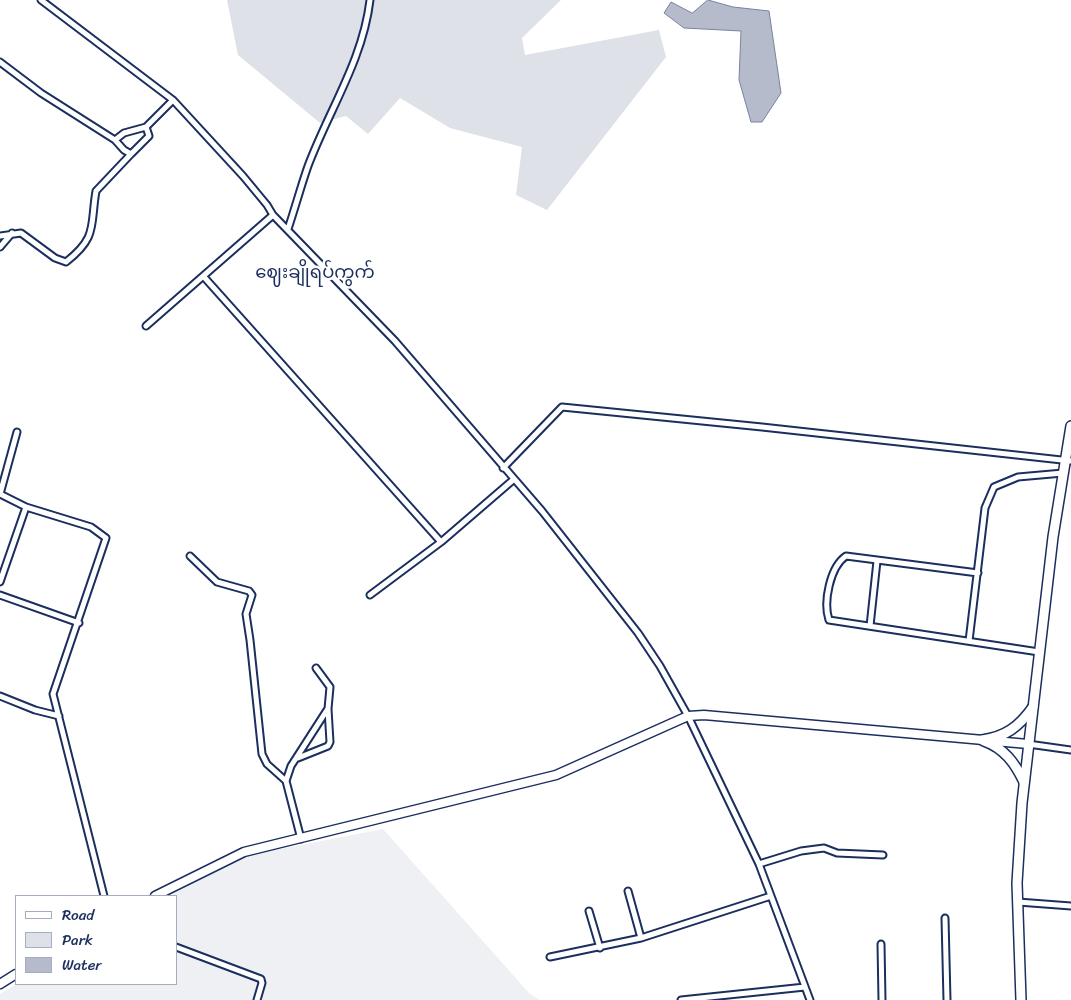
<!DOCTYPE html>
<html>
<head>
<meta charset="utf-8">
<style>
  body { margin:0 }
  #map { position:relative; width:1071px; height:1000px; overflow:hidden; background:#fff; font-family:Sriracha,sans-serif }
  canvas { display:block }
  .legend { position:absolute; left:15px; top:895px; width:162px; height:90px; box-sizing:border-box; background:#fff; border:1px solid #a4acbf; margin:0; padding:6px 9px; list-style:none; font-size:15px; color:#1b2f5e }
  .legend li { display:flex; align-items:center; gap:10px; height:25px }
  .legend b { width:25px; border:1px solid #a4acbf }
</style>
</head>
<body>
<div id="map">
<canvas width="1071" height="1000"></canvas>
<ul class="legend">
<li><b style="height:6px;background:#fff"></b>Road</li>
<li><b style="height:14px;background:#dee1e7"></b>Park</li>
<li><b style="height:14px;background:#b5bbca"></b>Water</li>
</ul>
</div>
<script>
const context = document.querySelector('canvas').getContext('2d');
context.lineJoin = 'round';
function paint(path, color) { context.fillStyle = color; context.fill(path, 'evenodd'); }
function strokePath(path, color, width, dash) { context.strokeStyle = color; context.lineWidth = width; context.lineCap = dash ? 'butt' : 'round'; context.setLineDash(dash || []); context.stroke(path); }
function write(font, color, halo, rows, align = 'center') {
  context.font = font + ' Sriracha,"Noto Sans Myanmar",sans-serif'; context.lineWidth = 5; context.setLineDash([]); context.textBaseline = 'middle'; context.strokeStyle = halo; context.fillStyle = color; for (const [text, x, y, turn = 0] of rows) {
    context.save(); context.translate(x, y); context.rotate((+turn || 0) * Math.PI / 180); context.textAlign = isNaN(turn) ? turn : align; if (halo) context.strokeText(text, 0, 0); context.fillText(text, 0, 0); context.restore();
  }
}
const built = new Path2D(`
  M 383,829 L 530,994 L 540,1000 L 0,1000 L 0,994 L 17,984 L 176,984 L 176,896 L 170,896 L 244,856 Z`);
const green = new Path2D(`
  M 227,0 L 561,0 L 522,38 L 525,55 L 659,30 L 666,57 L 547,210 L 516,195 L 522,147 L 450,128 L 400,98 L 368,134 L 346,116 L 320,123 L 238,55 Z`);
const water = new Path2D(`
  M 708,0 L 733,7 L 769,11 L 781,93 L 762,122 L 751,122 L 739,80 L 741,31 L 684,28 L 664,13 L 671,2 L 692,13 Z`);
const minor = new Path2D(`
  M 41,0 L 173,100 L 243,176 L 267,205 L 273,215 L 395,341 L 542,511 L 638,633 L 660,666 L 688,716 L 759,864 L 810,1000
  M 0,62 L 41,93 L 115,140
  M 146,127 L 149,136 L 131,154 L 124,150 L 115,140 L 124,133 L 146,127 L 173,100
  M 288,229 C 295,208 301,186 308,166 C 329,110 363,60 370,0
  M 0,236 L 21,233 L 55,258 L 66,262 C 98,237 90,226 96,191 L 131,154
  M 0,247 L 12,233
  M 204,277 L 441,542
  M 146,326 L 273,215
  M 17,432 L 0,494 L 26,507 L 91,527 L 106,538 L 53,694 L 104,896
  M 503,468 L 562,407 L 762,427 L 1071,461
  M 190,556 L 217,582 L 249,591 L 252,595 L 246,614 L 250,640 L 262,754 L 267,764 L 286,781 L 301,839
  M 978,573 L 846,556 C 830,567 823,602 829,620 L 1039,652
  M 0,582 L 26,507
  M 0,595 L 79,623
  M 370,595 L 441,542 L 513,480
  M 870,626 L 877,561
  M 969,641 L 985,508 L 994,487 L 1018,477 L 1063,473
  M 0,696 L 35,710 L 59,716
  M 1028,744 L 1071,750
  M 298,758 L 328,746 L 330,742 L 328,709 L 330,687 L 316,668
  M 286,781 L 291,766 L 327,710
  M 759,864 L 801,851 L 824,848 L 837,853 L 883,855
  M 628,891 L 641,938
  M 1018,902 L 1071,906
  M 589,911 L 600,948
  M 945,918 L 947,1000
  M 881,944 L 882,1000
  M 176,947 L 261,979 L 262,983 L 257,1000
  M 550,957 L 641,938 L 771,896
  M 681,1000 L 805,987`);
const secondary = new Path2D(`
  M 155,896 L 244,852 L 556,775 L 688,716 L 704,715 L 1028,744
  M 0,984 L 16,974`);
const primary = new Path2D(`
  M 982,740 C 1005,737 1019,727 1033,707
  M 984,741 C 1004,748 1015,763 1024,782`);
const trunk = new Path2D(`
  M 1021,1000 L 1017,883 L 1022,803 L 1053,537 L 1071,426`);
const quarterNames = [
  ["ဈေးချိုရပ်ကွက်",315,273]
];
paint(built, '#eff0f4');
paint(green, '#dee1e7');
paint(water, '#b5bbca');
strokePath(water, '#77839f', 1);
strokePath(minor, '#1b2f5e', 9);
strokePath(secondary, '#1b2f5e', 11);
strokePath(primary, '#1b2f5e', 12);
strokePath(trunk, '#1b2f5e', 12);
strokePath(minor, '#fff', 5);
strokePath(secondary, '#fff', 8);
strokePath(primary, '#fff', 9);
strokePath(trunk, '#fff', 9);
write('18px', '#1b2f5e', '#fff', quarterNames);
</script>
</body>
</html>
